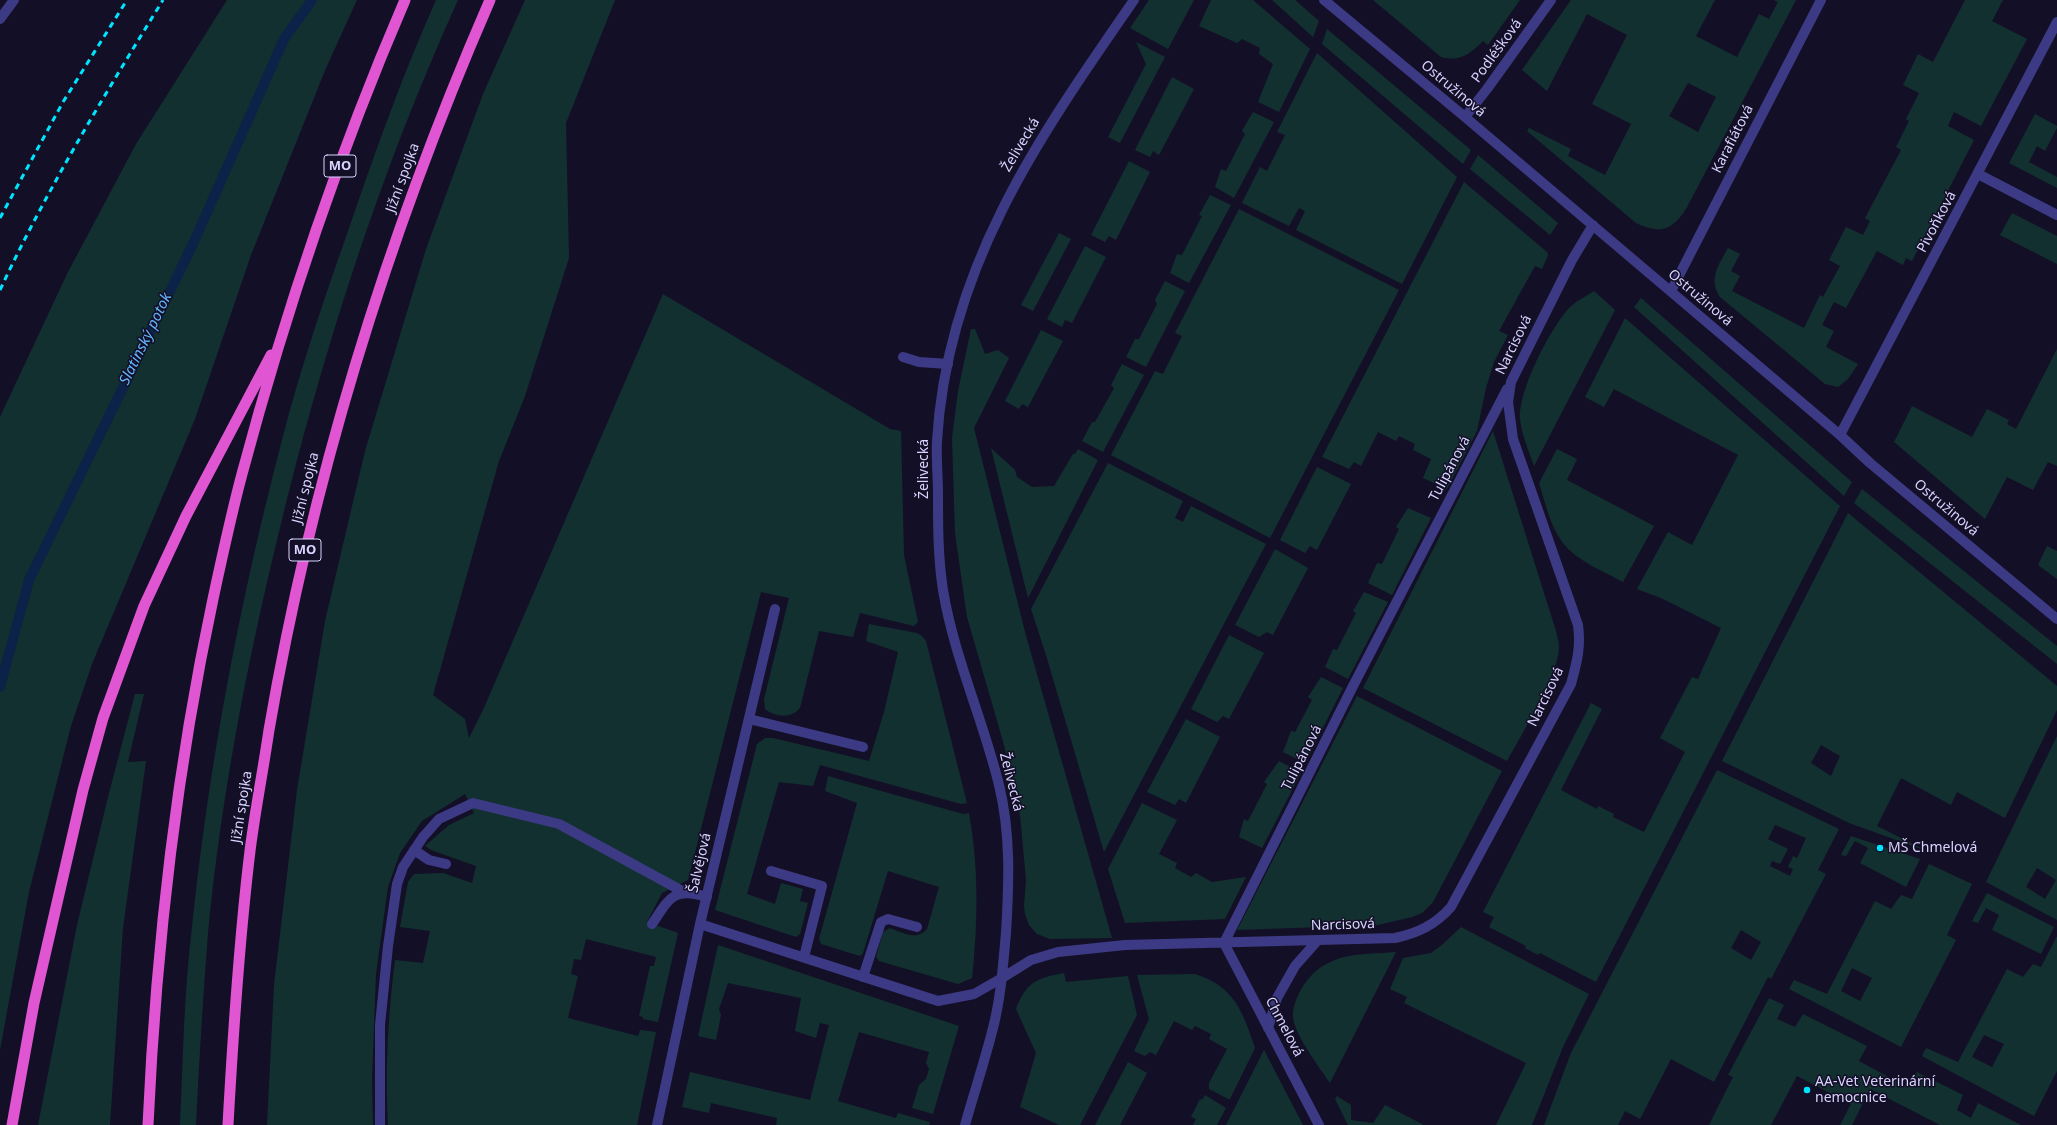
<!DOCTYPE html>
<html>
<head>
<meta charset="utf-8">
<style>
  body { margin:0 }
  canvas { display:block; background:#130f26 }
</style>
</head>
<body>
<canvas width="2057" height="1125"></canvas>
<script>
const context = document.querySelector('canvas').getContext('2d');
context.lineJoin = 'round';
function paint(path, color) { context.fillStyle = color; context.fill(path, 'evenodd'); }
function strokePath(path, color, width, dash) { context.strokeStyle = color; context.lineWidth = width; context.lineCap = dash ? 'butt' : 'round'; context.setLineDash(dash || []); context.stroke(path); }
function write(font, color, halo, rows, align = 'center') {
  context.font = font + ' "Noto Sans",sans-serif'; context.lineWidth = 3; context.setLineDash([]); context.textBaseline = 'middle'; context.strokeStyle = halo; context.fillStyle = color; for (const [text, x, y, turn = 0] of rows) {
    context.save(); context.translate(x, y); context.rotate((+turn || 0) * Math.PI / 180); context.textAlign = isNaN(turn) ? turn : align; if (halo) context.strokeText(text, 0, 0); context.fillText(text, 0, 0); context.restore();
  }
}
const green = new Path2D(`
  M 227,0 L 357,0 L 326,68 L 251,255 L 195,419 L 92,664 L 71,726 L 29,892 L 0,1050 L 0,417 L 67,274 L 136,144 Z
  M 436,0 L 458,0 C 380,172 322,353 278,536 C 246,667 221,799 208,933 C 203,997 199,1061 196,1125 L 180,1125 C 183,1059 184,992 192,927 C 209,763 240,600 282,440 C 300,370 323,302 347,234 C 374,155 402,76 436,0 Z
  M 525,0 L 615,0 L 566,123 L 569,258 L 525,396 L 499,461 L 433,695 L 465,719 L 469,738 L 483,710 L 663,294 L 890,429 L 901,431 L 904,555 L 918,622 L 914,626 L 860,613 L 853,637 L 819,631 L 800,708 C 791,719 775,717 765,709 L 764,699 L 789,598 L 761,592 L 688,880 L 662,893 L 647,922 L 678,933 L 658,1022 L 643,1019 L 643,1017 L 639,1016 L 650,966 L 654,966 L 656,957 L 586,939 L 581,960 L 574,959 L 571,974 L 578,976 L 568,1018 L 638,1036 L 640,1030 L 656,1032 L 637,1125 L 388,1125 C 385,1069 388,1015 395,960 L 423,963 L 430,931 L 400,927 L 408,882 L 414,874 L 443,873 L 472,883 L 476,866 L 487,870 L 431,850 L 425,846 L 449,825 L 474,813 L 465,794 L 422,821 L 400,853 L 388,887 L 376,974 L 372,1078 L 373,1125 L 267,1125 L 274,985 L 297,790 L 325,621 L 365,451 L 426,249 L 483,94 Z
  M 1149,0 L 1194,0 L 1168,49 L 1130,28 Z
  M 1211,0 L 1253,0 L 1310,49 L 1279,112 L 1258,102 L 1273,64 L 1259,54 L 1260,48 L 1242,39 L 1237,43 L 1199,26 Z
  M 1272,0 L 1295,0 L 1319,21 L 1313,37 Z
  M 1373,0 L 1520,0 L 1488,45 L 1483,41 C 1470,54 1460,62 1441,57 Z
  M 1571,0 L 1715,0 L 1696,36 L 1737,57 L 1759,14 L 1769,19 L 1778,2 L 1773,0 L 1796,0 L 1686,209 C 1672,231 1659,234 1636,223 L 1527,131 L 1529,128 L 1571,149 L 1568,156 L 1605,175 L 1631,124 L 1592,104 L 1627,35 L 1587,14 L 1547,91 L 1522,70 ZM 1688,83 L 1716,97 L 1698,132 L 1669,116 Z
  M 1965,0 L 2003,0 L 1992,21 L 2027,39 L 1981,126 L 1954,112 L 1948,126 L 1974,140 L 1912,261 L 1906,258 L 1903,265 L 1877,251 L 1846,308 L 1834,302 L 1822,325 L 1834,331 L 1826,347 L 1858,364 L 1848,379 L 1838,387 L 1825,384 L 1720,297 C 1708,279 1719,264 1728,248 L 1740,254 L 1731,271 L 1740,276 L 1732,291 L 1804,328 L 1820,295 L 1823,297 L 1840,266 L 1829,260 L 1846,227 L 1863,235 L 1870,221 L 1865,218 L 1901,150 L 1896,147 L 1909,121 L 1906,119 L 1919,93 L 1903,85 L 1918,54 L 1933,62 Z
  M 1327,29 L 1471,150 L 1463,164 L 1322,44 Z
  M 1136,42 L 1165,57 L 1120,143 L 1108,137 L 1146,64 Z
  M 1317,53 L 1457,177 L 1402,284 L 1296,230 L 1305,211 L 1299,208 L 1289,226 L 1242,203 L 1260,167 L 1267,171 L 1285,135 L 1277,132 Z
  M 1172,77 L 1194,89 L 1159,155 L 1153,151 L 1150,157 L 1135,150 Z
  M 1253,112 L 1274,122 L 1234,198 L 1215,187 L 1221,169 L 1226,171 L 1245,134 L 1242,131 Z
  M 2035,114 L 2057,126 L 2057,128 L 2045,151 L 2037,146 L 2029,162 L 2057,177 L 2057,188 L 2009,163 Z
  M 1478,155 L 1558,223 L 1550,235 L 1470,169 Z
  M 1129,161 L 1150,172 L 1116,240 L 1109,236 L 1105,242 L 1091,235 Z
  M 1464,182 L 1547,252 L 1548,255 L 1542,269 L 1535,266 L 1499,331 L 1508,335 L 1494,362 L 1486,388 L 1477,431 L 1447,489 L 1423,478 L 1431,459 L 1413,450 L 1415,444 L 1399,436 L 1396,441 L 1378,432 L 1361,466 L 1354,462 L 1349,469 L 1322,457 Z
  M 1210,195 L 1231,205 L 1189,283 L 1170,273 L 1177,254 L 1182,255 L 1202,216 L 1199,215 Z
  M 1239,209 L 1399,290 L 1270,538 L 1111,455 L 1155,371 L 1163,374 L 1182,336 L 1175,333 Z
  M 2012,213 L 2057,236 L 2057,264 L 2000,235 Z
  M 1059,233 L 1071,239 L 1033,311 L 1021,305 Z
  M 1085,246 L 1106,257 L 1072,323 L 1065,320 L 1062,327 L 1047,319 Z
  M 1165,281 L 1185,291 L 1146,367 L 1126,357 L 1135,339 L 1139,339 L 1157,304 L 1155,300 Z
  M 1594,291 L 1615,310 L 1534,466 C 1529,451 1522,436 1520,419 C 1518,391 1551,326 1571,306 C 1578,300 1587,296 1594,291 Z
  M 1641,298 L 1852,482 L 1844,496 L 1634,307 Z
  M 1625,318 L 1840,506 L 1596,982 L 1540,953 L 1538,955 L 1525,948 L 1526,946 L 1489,927 L 1494,917 L 1483,912 L 1591,703 L 1602,709 L 1561,790 L 1597,809 L 1598,806 L 1614,814 L 1613,817 L 1644,832 L 1685,752 L 1660,738 L 1692,677 L 1698,679 L 1721,628 L 1663,599 L 1637,589 L 1668,532 L 1692,545 L 1738,455 L 1614,389 L 1604,407 L 1585,397 Z
  M 971,329 L 975,329 L 985,354 L 998,350 L 1009,358 L 974,428 L 1025,632 L 1112,938 L 1050,939 L 1037,934 L 1029,925 L 1025,914 L 1024,906 L 1026,880 L 1020,815 L 1004,745 L 967,617 L 955,533 L 952,438 L 958,391 Z
  M 1041,330 L 1063,341 L 1028,407 L 1022,404 L 1019,409 L 1005,401 Z
  M 2057,349 L 2057,466 L 2048,462 L 2033,490 L 2007,477 L 1985,519 L 1894,442 L 1912,406 L 1972,437 L 1987,409 L 2009,420 L 2007,424 L 2016,429 Z
  M 1122,364 L 1144,375 L 1103,452 L 1082,441 L 1092,422 L 1095,422 L 1114,388 L 1111,385 Z
  M 1493,431 L 1556,631 C 1557,636 1559,642 1559,647 C 1559,674 1521,735 1507,761 L 1363,688 Z
  M 991,448 L 1015,470 L 1017,477 L 1032,487 L 1054,486 L 1073,454 L 1075,454 L 1078,449 L 1098,460 L 1028,598 Z
  M 1557,449 L 1577,459 L 1567,480 L 1654,526 L 1623,582 C 1603,571 1577,561 1563,543 C 1550,526 1545,502 1539,483 Z
  M 1108,463 L 1183,501 L 1175,518 L 1183,522 L 1191,506 L 1266,544 L 1104,852 L 1046,655 L 1031,609 Z
  M 1317,467 L 1351,484 L 1317,550 L 1310,546 L 1305,553 L 1280,540 Z
  M 1862,489 L 2057,646 L 2057,664 L 1854,503 Z
  M 1408,508 L 1431,518 L 1392,595 L 1368,583 L 1377,563 L 1382,564 L 1399,529 L 1396,527 Z
  M 1848,513 L 2057,686 L 2057,710 L 2005,818 L 1957,792 L 1951,805 L 1901,778 L 1877,826 L 1927,851 L 1849,823 L 1722,761 ZM 1821,745 L 1840,756 L 1831,776 L 1811,763 Z
  M 2047,546 L 2057,551 L 2057,579 L 2038,565 Z
  M 1275,549 L 1308,568 L 1273,635 L 1267,632 L 1259,637 L 1235,625 Z
  M 1364,592 L 1388,602 L 1348,679 L 1325,667 L 1333,649 L 1337,650 L 1356,613 L 1353,611 Z
  M 869,624 L 917,633 L 922,636 L 926,641 L 967,803 L 961,804 L 820,765 L 813,786 L 779,782 L 747,894 L 775,904 L 781,883 L 803,889 L 800,901 L 808,903 L 800,934 L 796,937 L 715,910 L 757,744 L 765,738 L 773,738 L 869,761 L 884,712 L 898,652 L 866,641 Z
  M 1229,635 L 1264,653 L 1229,719 L 1223,716 L 1217,722 L 1191,709 Z
  M 1321,677 L 1343,688 L 1305,763 L 1283,752 L 1291,731 L 1295,732 L 1312,700 L 1308,697 Z
  M 135,694 L 144,694 L 128,762 L 146,761 L 123,928 L 110,1125 L 38,1125 L 77,925 L 108,797 Z
  M 1357,696 L 1502,771 L 1433,902 L 1422,913 L 1412,917 L 1378,925 L 1237,930 Z
  M 1186,719 L 1220,737 L 1186,803 L 1179,799 L 1175,805 L 1147,792 Z
  M 2057,736 L 2057,920 L 1986,882 ZM 2037,868 L 2056,880 L 2045,899 L 2026,887 Z
  M 1279,761 L 1301,773 L 1262,848 L 1239,837 L 1244,819 L 1248,821 L 1267,784 L 1264,782 Z
  M 1717,770 L 1839,829 L 1818,870 L 1826,874 L 1771,979 L 1768,977 L 1714,1082 L 1671,1059 L 1640,1119 L 1625,1111 L 1618,1125 L 1544,1125 L 1571,1053 ZM 1775,825 L 1806,838 L 1797,858 L 1793,856 L 1788,867 L 1793,869 L 1790,876 L 1770,866 L 1772,861 L 1780,864 L 1788,849 L 1768,839 ZM 1741,930 L 1761,942 L 1751,960 L 1731,948 Z
  M 828,776 L 963,814 L 969,813 C 979,868 978,923 972,978 L 958,984 L 879,961 L 876,957 L 883,932 L 890,928 C 904,933 916,941 927,929 L 939,887 L 888,871 L 863,953 L 860,956 L 821,944 L 819,939 L 857,803 L 825,791 Z
  M 1142,803 L 1177,820 L 1159,854 L 1177,863 L 1175,868 L 1191,877 L 1196,873 L 1212,882 L 1246,877 L 1225,919 L 1125,923 L 1108,869 Z
  M 1851,836 L 1920,859 L 1906,887 L 1860,863 L 1868,848 L 1855,841 L 1846,856 L 1841,855 Z
  M 1929,864 L 1972,884 L 1947,935 L 1956,940 L 1901,1047 L 1789,989 L 1794,980 L 1827,994 L 1875,901 L 1891,909 L 1901,895 L 1912,899 ZM 1852,968 L 1872,978 L 1860,1001 L 1841,991 Z
  M 1987,893 L 2054,927 L 2041,954 L 1992,930 L 1999,915 L 1986,908 L 1978,923 L 1972,921 Z
  M 1461,927 L 1589,994 L 1563,1047 L 1532,1125 L 1496,1125 L 1526,1063 L 1404,1003 L 1407,997 L 1390,989 L 1403,958 L 1431,953 L 1443,944 Z
  M 2057,936 L 2057,1071 L 2034,1116 L 1922,1056 L 1926,1048 L 1958,1062 L 2007,969 L 2023,977 L 2033,964 L 2041,967 ZM 1984,1035 L 2004,1044 L 1992,1067 L 1972,1057 Z
  M 718,945 L 959,1026 L 933,1114 L 912,1108 L 919,1085 L 926,1079 L 929,1069 L 926,1063 L 929,1052 L 859,1032 L 838,1101 L 896,1118 L 898,1113 L 930,1122 L 929,1125 L 776,1125 L 777,1118 L 711,1103 L 709,1113 L 682,1107 L 690,1072 L 810,1100 L 829,1025 L 820,1023 L 816,1038 L 795,1031 L 801,998 L 728,983 L 719,1009 L 721,1015 L 716,1040 L 698,1036 Z
  M 1396,952 L 1330,1083 C 1320,1068 1294,1034 1293,1017 C 1292,1007 1298,994 1303,986 C 1327,951 1359,955 1396,952 Z
  M 1064,973 L 1066,982 L 1128,976 L 1137,1015 L 1080,1125 L 1059,1125 L 1020,1107 L 1036,1053 L 1016,1009 C 1026,982 1037,978 1064,973 Z
  M 1195,974 C 1234,986 1243,1012 1255,1048 L 1230,1099 L 1228,1099 L 1209,1089 L 1209,1083 L 1227,1049 L 1209,1039 L 1211,1034 L 1195,1026 L 1192,1030 L 1174,1021 L 1156,1055 L 1150,1052 L 1145,1056 L 1134,1051 L 1149,1019 L 1137,975 Z
  M 1769,998 L 1784,1005 L 1777,1019 L 1795,1027 L 1803,1014 L 1867,1046 L 1859,1061 L 1907,1087 L 1917,1072 L 1963,1095 L 1957,1110 L 1971,1118 L 1978,1103 L 2021,1125 L 1940,1125 L 1870,1089 L 1852,1125 L 1840,1125 L 1851,1104 L 1797,1076 L 1771,1125 L 1709,1125 L 1733,1077 L 1728,1075 Z
  M 1264,1050 L 1303,1125 L 1226,1125 Z
  M 1128,1062 L 1147,1073 L 1120,1125 L 1095,1125 Z
  M 1205,1095 L 1226,1108 L 1217,1125 L 1193,1125 L 1196,1119 L 1191,1117 L 1200,1099 L 1202,1100 Z
  M 1337,1096 L 1351,1105 L 1351,1120 L 1373,1123 L 1385,1105 L 1424,1125 L 1348,1125 L 1335,1099 Z`);
const stream = new Path2D(`
  M 0,687 L 29,580 L 192,246 L 284,39 L 312,0`);
const service = new Path2D(`
  M 0,19 L 14,0
  M 903,357 L 919,362 L 948,364
  M 749,719 L 863,747
  M 414,850 L 429,860 L 446,864
  M 771,871 L 822,886 L 804,957
  M 652,924 C 669,899 673,886 707,897
  M 863,977 L 881,922 L 888,919 L 917,927
  M 1268,1028 L 1277,998 L 1295,966 L 1318,940
  M 380,1125 L 380,1025 L 388,946 L 397,884 L 403,867 L 423,837 L 439,819 L 473,803 L 559,824 L 684,892`);
const minor = new Path2D(`
  M 1324,0 L 1465,117 L 1840,435 L 1870,463 L 2057,619
  M 1465,117 L 1487,89 L 1551,0
  M 1978,174 L 2057,215
  M 1671,291 L 1821,0
  M 1840,435 L 2057,22
  M 700,924 L 938,1001 L 974,994 L 1002,978 L 1031,960 L 1058,952 L 1125,945 L 1395,938 C 1418,933 1435,925 1451,907 L 1571,684 C 1577,662 1581,647 1578,625 L 1513,439 L 1508,402 L 1511,382 L 1572,260 L 1593,225
  M 1224,943 L 1352,688 L 1507,389
  M 1224,943 L 1319,1125
  M 657,1125 L 700,924 L 775,609
  M 965,1125 C 974,1093 985,1060 993,1028 C 1001,997 1003,965 1006,933 C 1009,883 1011,834 999,785 C 983,719 954,657 943,590 C 938,558 938,526 938,494 C 938,476 936,458 937,441 C 947,268 1039,137 1134,0`);
const trunk = new Path2D(`
  M 12,1125 L 34,1003 L 83,790 L 103,718 L 144,606 L 186,516 L 271,355
  M 148,1125 C 156,948 176,772 213,599 C 222,557 231,515 242,474 C 285,313 339,153 405,0
  M 228,1125 C 233,1034 239,942 250,851 C 255,811 263,771 269,730 C 312,479 388,234 490,0`);
const rail = new Path2D(`
  M 0,218 L 63,102 L 127,0
  M 0,290 C 47,189 105,94 163,0`);
const markers = [
  [1880,848,4,"#00e5ff"],
  [1807,1090,4,"#00e5ff"]
];
const shields = [
  [340,166,32],
  [305,550,32]
];
const shieldNames = [
  ["MO",340,166],
  ["MO",305,550]
];
const streetNames = [
  ["Podléšková",1497,51,-54],
  ["Ostružinová",1453,89,40],
  ["Karafiátová",1733,139,-63],
  ["Želivecká",1021,145,-59],
  ["Jižní spojka",403,178,-70],
  ["Pivoňková",1937,222,-62],
  ["Ostružinová",1700,298,40],
  ["Narcisová",1514,345,-64],
  ["Želivecká",924,469,-90],
  ["Tulipánová",1450,469,-62],
  ["Jižní spojka",306,488,-76],
  ["Ostružinová",1946,508,40],
  ["Narcisová",1546,697,-64],
  ["Tulipánová",1302,758,-63],
  ["Želivecká",1011,782,76],
  ["Jižní spojka",242,807,-81],
  ["Šalvějová",700,863,-77],
  ["Narcisová",1343,925,-2],
  ["Chmelová",1284,1027,62]
];
const poiNames = [
  ["MŠ Chmelová",1888,848],
  ["AA-Vet Veterinární",1815,1082],
  ["nemocnice",1815,1098]
];
const waterNames = [
  ["Slatinský potok",146,339,-64]
];
paint(green, '#12302f');
strokePath(stream, '#0c2248', 10);
strokePath(service, '#3d3a85', 10);
strokePath(minor, '#3d3a85', 10);
strokePath(trunk, '#e055d1', 11);
strokePath(rail, '#00e5ff', 3, [6, 5]);
for (const [x, y, r, color] of markers) { const dot = new Path2D(); dot.arc(x, y, r, 0, 2 * Math.PI); context.fillStyle = color; context.fill(dot); strokePath(dot, '#130f26', 1.5); }
for (const [x, y, w] of shields) { const box = new Path2D(); box.roundRect(x - w / 2, y - 11, w, 22, 3); context.fillStyle = '#130f26'; context.fill(box); strokePath(box, '#d9d4ff', 1); }
write('bold 13px', '#d9d4ff', null, shieldNames);
write('14px', '#d9d4ff', '#130f26', streetNames);
write('14px', '#d9d4ff', '#130f26', poiNames, 'left');
write('italic 15px', '#62b6ff', '#130f26', waterNames);
</script>
</body>
</html>
